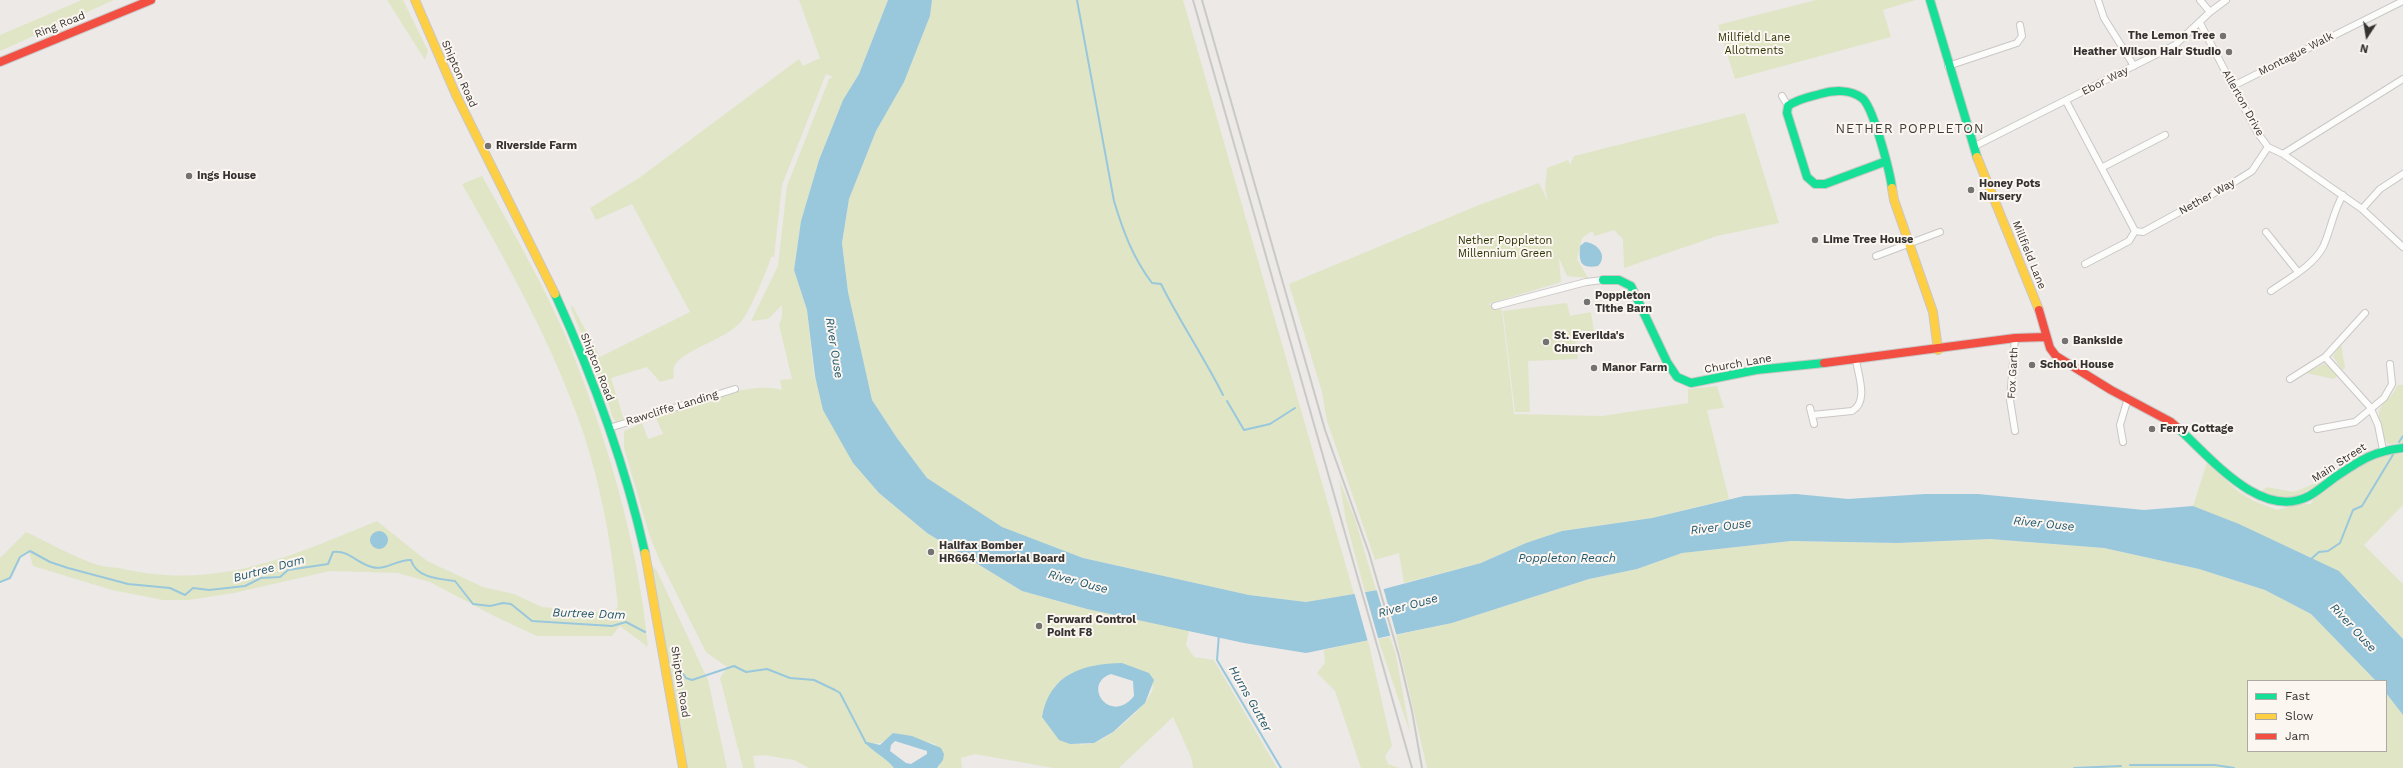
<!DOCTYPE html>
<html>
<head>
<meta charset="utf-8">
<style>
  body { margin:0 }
  #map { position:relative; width:2403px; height:768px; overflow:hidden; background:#ece9e7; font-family:"Work Sans",sans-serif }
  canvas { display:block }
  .legend { position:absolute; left:2247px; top:680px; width:140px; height:72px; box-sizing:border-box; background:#fcf6f1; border:1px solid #aca8a4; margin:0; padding:5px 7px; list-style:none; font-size:12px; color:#353331 }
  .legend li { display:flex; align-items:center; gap:8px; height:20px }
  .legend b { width:20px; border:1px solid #aca8a4 }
  .north { position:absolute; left:2347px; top:16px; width:40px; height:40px; -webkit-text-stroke:3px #fcf6f1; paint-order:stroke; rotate:192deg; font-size:11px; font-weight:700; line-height:16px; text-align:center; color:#353331 }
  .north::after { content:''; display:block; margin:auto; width:14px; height:18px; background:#353331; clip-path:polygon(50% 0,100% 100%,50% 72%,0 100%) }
</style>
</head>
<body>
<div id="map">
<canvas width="2403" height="768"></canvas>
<ul class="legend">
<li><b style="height:5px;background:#16e098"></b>Fast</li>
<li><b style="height:5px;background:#ffcf43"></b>Slow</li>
<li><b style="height:5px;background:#f24e42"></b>Jam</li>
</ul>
<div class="north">N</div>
</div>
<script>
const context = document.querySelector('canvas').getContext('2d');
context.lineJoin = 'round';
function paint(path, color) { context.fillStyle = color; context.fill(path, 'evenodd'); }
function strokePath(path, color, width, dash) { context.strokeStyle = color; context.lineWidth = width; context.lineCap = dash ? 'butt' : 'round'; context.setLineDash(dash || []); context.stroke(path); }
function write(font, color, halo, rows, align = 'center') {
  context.font = font + ' "Work Sans",sans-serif'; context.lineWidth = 4; context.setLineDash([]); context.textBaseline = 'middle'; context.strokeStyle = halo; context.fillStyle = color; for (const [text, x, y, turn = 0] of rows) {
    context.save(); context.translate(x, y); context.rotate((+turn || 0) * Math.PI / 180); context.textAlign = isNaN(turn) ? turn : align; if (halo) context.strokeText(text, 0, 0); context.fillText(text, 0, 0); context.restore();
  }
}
const green = new Path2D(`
  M 82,0 L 114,0 L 0,51 L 0,35 Z
  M 387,0 L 403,0 L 428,51 L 425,60 Z
  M 799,0 L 888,0 L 859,74 L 843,100 L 819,160 L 801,221 L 794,270 L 807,310 L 814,376 L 853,463 L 879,493 L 927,533 L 1022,591 L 1087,609 L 1189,630 L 1186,645 L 1194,657 L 1214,660 L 1277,768 L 1193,768 L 1191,757 L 1173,717 L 1119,768 L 1053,768 L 975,754 L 961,758 L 962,768 L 937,768 L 940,766 L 935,744 L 893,733 C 885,742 880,745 867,743 C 875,753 886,758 894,768 L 809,768 L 794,760 L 764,755 L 753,756 L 755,768 L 743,768 L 720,678 L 727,667 L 706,652 L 659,559 L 649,534 L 624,448 L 624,431 L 642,423 L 648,439 L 663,434 L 656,418 C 691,406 747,380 782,390 L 780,380 L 792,379 L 779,325 L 782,317 L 782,305 L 768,319 L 751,321 L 778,266 L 787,186 L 829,79 L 833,77 L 826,74 L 782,185 L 774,257 L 771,257 C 767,271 748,316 739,324 C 722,340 693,347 678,361 C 673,365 673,372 674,378 L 660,382 L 647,367 L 611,378 L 624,420 L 616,422 L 612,416 L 601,377 L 597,375 L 571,308 L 572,305 L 600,357 L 690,312 L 632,204 L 596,220 L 590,208 L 639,178 L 799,59 L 803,66 L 820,58 ZM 1080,670 L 1149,673 C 1150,677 1153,684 1153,688 C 1150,704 1108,740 1093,743 C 1081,746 1070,744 1059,740 L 1054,687 L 1065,677 Z
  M 932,0 L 1183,0 L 1354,594 L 1306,602 L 1249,595 L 1083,558 L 1001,527 L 962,503 L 927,478 L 897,438 L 872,400 L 848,292 L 842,243 L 849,199 L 876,131 L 904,82 L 930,16 Z
  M 1816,0 L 1916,0 L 1883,10 L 1891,37 L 1735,79 L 1718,25 Z
  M 1745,113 L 1779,223 L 1717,236 L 1624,268 L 1623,239 L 1614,230 L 1595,236 L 1592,231 L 1582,238 L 1577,259 L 1588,278 L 1567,276 L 1559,258 L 1561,282 L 1488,304 L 1502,310 L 1514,414 L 1602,416 L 1688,403 L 1688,389 L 1717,386 L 1724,408 L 1707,410 L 1729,499 L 1652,518 L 1562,531 L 1526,543 L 1481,563 L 1404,583 L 1399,553 L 1375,560 L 1327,421 L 1322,392 L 1289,284 L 1479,205 L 1539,183 L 1548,202 L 1545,190 L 1547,168 L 1568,160 L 1570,165 L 1574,156 Z
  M 482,176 C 511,228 542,282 566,337 C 606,434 638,542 648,647 L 620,626 L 612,636 L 537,636 L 496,617 L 430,582 L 398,573 L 330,571 L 234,593 L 189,600 L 163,600 L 112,590 L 33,566 L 29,552 L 20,557 L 10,578 L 0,582 L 0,558 L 26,532 C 50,543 73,557 98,565 C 105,567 112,567 119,568 C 217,591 289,557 377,521 L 427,561 L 483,587 L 514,594 L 542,607 L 612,613 L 618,607 C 612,544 599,474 577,415 C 547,334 505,259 462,184 Z
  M 1567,303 L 1570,316 L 1591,312 L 1595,339 L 1575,342 L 1578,359 L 1528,361 L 1530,412 L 1515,412 L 1503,311 Z
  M 2341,344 L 2345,368 L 2342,370 L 2333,356 Z
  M 2324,364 L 2329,365 L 2338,375 L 2334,379 L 2306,373 Z
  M 2397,385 L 2403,385 L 2403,443 L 2388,444 C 2381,435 2375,418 2381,407 C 2386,398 2395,395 2397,385 Z
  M 2403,454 L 2403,505 L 2364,545 L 2403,584 L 2403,639 L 2363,595 L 2310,557 L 2193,506 L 2207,463 L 2239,492 L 2254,501 L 2277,510 L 2299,504 L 2311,504 C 2317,488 2367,459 2385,455 C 2390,454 2397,454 2403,454 Z
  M 2329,478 C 2305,492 2289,506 2261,493 L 2266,487 L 2294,492 Z
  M 1339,479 L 1355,519 L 1376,590 L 1365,592 L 1346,521 Z
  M 1990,539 L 2104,548 L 2199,569 L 2265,590 L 2311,614 L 2376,681 L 2248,681 L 2248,751 L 2386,751 L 2386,693 L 2403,715 L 2403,768 L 1427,768 L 1396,635 L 1452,623 L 1589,579 L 1637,569 L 1682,553 L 1791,541 L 1898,543 Z
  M 651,564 L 657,571 L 708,680 L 727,768 L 688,768 Z
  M 1390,637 L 1396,655 L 1410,733 L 1378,639 Z
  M 1368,640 L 1392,746 L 1385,756 L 1388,764 L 1399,768 L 1361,768 L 1335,691 L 1317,673 L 1325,663 L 1324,650 Z`);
const water = new Path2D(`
  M 888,0 L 932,0 L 930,16 L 904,82 L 876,131 L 849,199 L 842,243 L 848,292 L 872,400 L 897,438 L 927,478 L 1002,527 L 1083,558 L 1249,595 L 1306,602 L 1384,589 L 1481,563 L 1526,543 L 1562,531 L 1652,518 L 1744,496 L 1796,494 L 1848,499 L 1925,494 L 1978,494 L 2144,510 L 2193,506 L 2239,524 L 2339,571 L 2403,639 L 2403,715 L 2386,693 L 2386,681 L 2376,681 L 2311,614 L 2265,590 L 2199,569 L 2104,548 L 1990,539 L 1898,543 L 1791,541 L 1682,553 L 1637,569 L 1589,579 L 1452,623 L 1306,653 L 1244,643 L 1087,609 L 1022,591 L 927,533 L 879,493 L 853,463 L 823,410 L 815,376 L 807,310 L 794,270 L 801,221 L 819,160 L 843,100 L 859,74 Z
  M 1585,242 C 1598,243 1608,256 1598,266 C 1580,269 1579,262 1580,246 Z
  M370 540a9 9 0 1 1 18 0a9 9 0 1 1-18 0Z
  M 1122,663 L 1149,673 L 1154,680 L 1145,703 L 1113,732 L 1094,743 L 1070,744 L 1059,740 L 1042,717 C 1050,673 1083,664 1122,663 ZM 1111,674 L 1133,681 L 1134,696 C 1110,726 1081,684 1111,674 Z
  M 893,733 L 912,736 L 941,748 L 944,754 L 943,760 L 937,768 L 894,768 C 886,758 875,753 865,743 L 867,742 L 880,745 ZM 895,741 L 927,751 L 927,754 L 911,764 L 906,763 L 890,751 L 891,745 Z`);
const pier = new Path2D(`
  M 1383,587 L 1397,637 L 1391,638 L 1376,588 Z
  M 1365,590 L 1365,592 L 1379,641 L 1368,642 L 1354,592 Z`);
const stream = new Path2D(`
  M 1077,0 L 1114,201 C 1123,231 1133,258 1152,283 L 1161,284 C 1180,322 1204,357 1223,395
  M 1227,401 L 1244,430 L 1270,424 L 1295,408
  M 2399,442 L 2403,436
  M 2311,559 L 2319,552 L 2328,551 L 2340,543 L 2353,510 L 2362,506 L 2394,453
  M 0,582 L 10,578 L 20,557 L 30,551 L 50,562 L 68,568 L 128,584 L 170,588 L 185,595 L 193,588 L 209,590 L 245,586 L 261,578 L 280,577 L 288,570 L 328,564 L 333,552 C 350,550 357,564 372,567 C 385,571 398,559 411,560 C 416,578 440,579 455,581 L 473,604 L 490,606 L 503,603 L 511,604 L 532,621 L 612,626 L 626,622 L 645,632
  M 1219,634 L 1217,660 L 1281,768
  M 680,670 L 686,678 L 692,680 L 734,666 L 746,672 L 767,669 L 790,678 L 814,680 L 835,690 L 840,693 L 866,743
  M 2130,765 L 2215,765 L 2234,768
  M 2074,768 L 2121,766`);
const street = new Path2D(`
  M 2098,0 L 2104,18 L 2134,66
  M 2200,0 L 2210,12
  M 2200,23 L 2257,132 L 2268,147 L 2283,154 L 2362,209 L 2403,247
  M 1948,66 L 2017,43 L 2022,36 L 2020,25
  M 2233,86 L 2403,1
  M 1782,96 L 1788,106
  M 2066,101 L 2135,231 L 2143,232 L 2236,181 L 2252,171 L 2268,147
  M 1973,147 L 2175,45 L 2210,12 L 2226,0
  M 2283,154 L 2403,79
  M 2103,167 L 2165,135
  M 2362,209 L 2380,189 L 2403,174
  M 2266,232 L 2298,272
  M 1876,256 L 1940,232
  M 2085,264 L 2129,241 L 2135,231
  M 2271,291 C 2288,279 2313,266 2323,247 C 2331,230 2333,211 2343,195
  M 1495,306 L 1586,282 L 1603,280
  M 2015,338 L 2010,400 L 2015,431
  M 2325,357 L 2370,407 L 2378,425 L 2383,450
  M 2290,379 L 2325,357 L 2365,313
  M 1810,408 L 1814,424
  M 1812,415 L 1852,411 C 1869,402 1858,375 1856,360
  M 609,428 L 735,389
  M 2317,429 L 2355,422 L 2384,398 L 2392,384 L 2390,364
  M 2123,442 L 2120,425 L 2128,398`);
const fast = new Path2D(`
  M 1930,0 L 1977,157
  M 1884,162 L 1825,184 L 1815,184 L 1807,177 L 1787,113 L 1788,106 C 1797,99 1809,97 1820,94 C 1833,90 1850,89 1862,98 C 1873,106 1890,172 1892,188
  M 1603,280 L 1619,280 L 1631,286 L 1667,362 L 1677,377 L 1691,383 L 1756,370 L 1824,363
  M 555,294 C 593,377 625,464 645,553
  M 2179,429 C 2211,458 2261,521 2309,496 C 2318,491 2326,484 2334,478 C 2359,461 2373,451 2403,448`);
const slow = new Path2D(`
  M 415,0 L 456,95 L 555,294
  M 1977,157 L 2039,310
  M 1892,188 L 1894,200 L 1933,312 L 1938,350
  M 645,553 L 683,768`);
const jam = new Path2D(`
  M 0,62 L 151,0
  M 2039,310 L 2050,348 L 2056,356 L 2111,390 L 2171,422 L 2179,429
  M 1824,363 L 2015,338 L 2046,337`);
const rail = new Path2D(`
  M 1193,0 L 1412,768
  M 1202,0 L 1325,430 L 1369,553 L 1399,656 L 1412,711 L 1422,768`);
const markers = [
  [2223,36,4,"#757371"],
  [2229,52,4,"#757371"],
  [488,146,4,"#757371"],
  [189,176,4,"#757371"],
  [1971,190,4,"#757371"],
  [1815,240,4,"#757371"],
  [1587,302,4,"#757371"],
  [2065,341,4,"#757371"],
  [1546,342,4,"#757371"],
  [2032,365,4,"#757371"],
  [1594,368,4,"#757371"],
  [2152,429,4,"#757371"],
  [931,552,4,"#757371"],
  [1039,626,4,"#757371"]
];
const streetNames = [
  ["Ring Road",60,25,-22],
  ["Montague Walk",2296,54,-27],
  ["Shipton Road",459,74,66],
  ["Ebor Way",2105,81,-27],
  ["Allerton Drive",2243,103,61],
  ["Nether Way",2207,197,-29],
  ["Millfield Lane",2029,255,68],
  ["Church Lane",1738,364,-10],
  ["Shipton Road",597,367,68],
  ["Fox Garth",2013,373,-87],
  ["Rawcliffe Landing",672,408,-17],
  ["Main Street",2339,463,-33],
  ["Shipton Road",680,682,81]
];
const poiNames = [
  ["The Lemon Tree",2215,36,"right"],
  ["Heather Wilson Hair Studio",2221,52,"right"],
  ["Riverside Farm",496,146],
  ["Ings House",197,176],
  ["Honey Pots",1979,184],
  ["Nursery",1979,197],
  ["Lime Tree House",1823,240],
  ["Poppleton",1595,296],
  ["Tithe Barn",1595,309],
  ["St. Everilda's",1554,336],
  ["Church",1554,349],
  ["Bankside",2073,341],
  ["School House",2040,365],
  ["Manor Farm",1602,368],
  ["Ferry Cottage",2160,429],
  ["Halifax Bomber",939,546],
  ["HR664 Memorial Board",939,559],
  ["Forward Control",1047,620],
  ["Point F8",1047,633]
];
const parkNames = [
  ["Millfield Lane",1754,38],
  ["Allotments",1754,51],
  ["Nether Poppleton",1505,241],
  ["Millennium Green",1505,254]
];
const waterNames = [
  ["River Ouse",834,348,81],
  ["River Ouse",2044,524,6],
  ["River Ouse",1721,527,-7],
  ["Poppleton Reach",1567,558],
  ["Burtree Dam",269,569,-15],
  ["River Ouse",1078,582,15],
  ["River Ouse",1408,606,-15],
  ["Burtree Dam",589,614,2],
  ["River Ouse",2353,628,47],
  ["Hurns Gutter",1250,699,60]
];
const quarterNames = [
  ["NETHER POPPLETON",1910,129]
];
paint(green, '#e0e6c5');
paint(water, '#99c7dc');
paint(pier, '#ece9e7');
strokePath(stream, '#99c7dc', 2);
strokePath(street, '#cac7c6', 8);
strokePath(fast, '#cac7c6', 10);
strokePath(slow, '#cac7c6', 10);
strokePath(jam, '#cac7c6', 10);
strokePath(street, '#fcfcfb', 6);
strokePath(fast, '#16e098', 8);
strokePath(slow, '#ffcf43', 8);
strokePath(jam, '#f24e42', 8);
strokePath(rail, '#c9c9c8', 2);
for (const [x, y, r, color] of markers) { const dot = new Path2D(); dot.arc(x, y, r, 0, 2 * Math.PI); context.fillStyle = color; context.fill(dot); strokePath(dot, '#fcf6f1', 1.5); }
write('11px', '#353331', '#fcf6f1', streetNames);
write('bold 11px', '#353331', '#fcf6f1', poiNames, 'left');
write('11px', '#2d3506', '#fcf6f1', parkNames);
write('italic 12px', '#23596f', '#fcf6f1', waterNames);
context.letterSpacing = '1px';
write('13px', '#403c38', '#fcf6f1', quarterNames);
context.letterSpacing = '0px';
</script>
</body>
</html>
